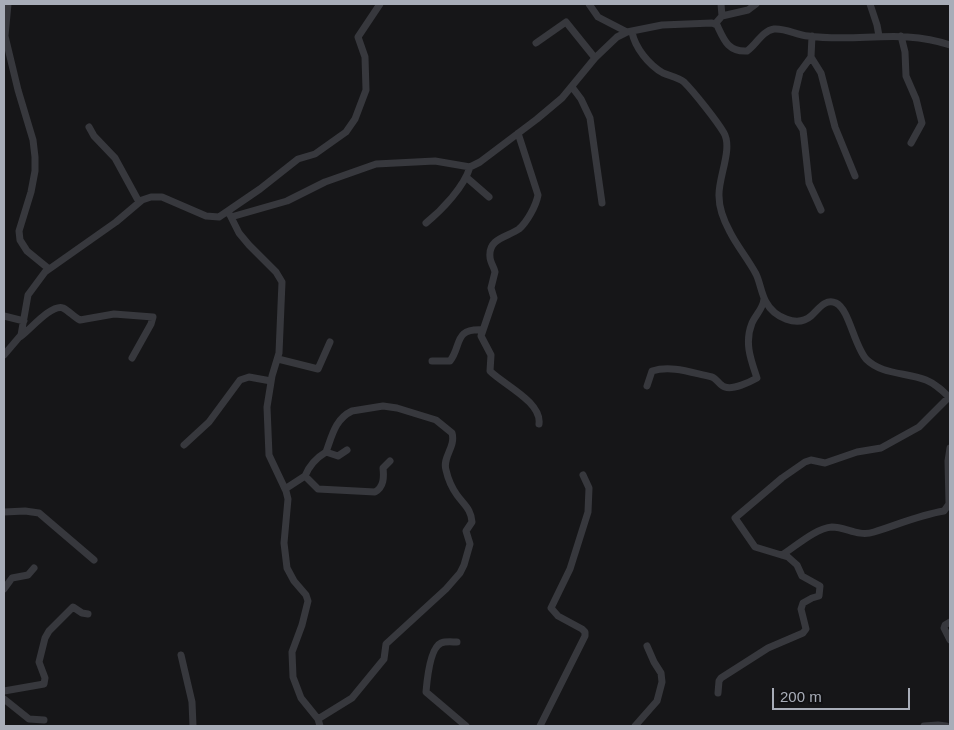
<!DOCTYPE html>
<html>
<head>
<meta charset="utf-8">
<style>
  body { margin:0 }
  #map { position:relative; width:954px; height:730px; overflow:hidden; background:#161618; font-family:Helvetica,sans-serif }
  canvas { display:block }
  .frame { position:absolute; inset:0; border:5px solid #a8adb8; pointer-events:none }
  .scale { position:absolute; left:772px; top:688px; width:138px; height:22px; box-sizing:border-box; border:2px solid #a8adb8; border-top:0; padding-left:6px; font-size:15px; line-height:18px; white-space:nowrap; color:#a8adb8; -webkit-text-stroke:4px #111113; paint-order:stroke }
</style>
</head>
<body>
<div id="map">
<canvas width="954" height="730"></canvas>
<div class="frame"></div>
<div class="scale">200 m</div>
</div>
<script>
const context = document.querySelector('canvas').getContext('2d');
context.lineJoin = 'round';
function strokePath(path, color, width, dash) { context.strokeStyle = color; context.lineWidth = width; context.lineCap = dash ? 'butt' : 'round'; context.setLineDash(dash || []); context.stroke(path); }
const minor = new Path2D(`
  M 8,4 L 5,36 L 18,90 L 33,140 L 35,157 L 35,171 L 31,192 L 19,231 L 20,240 L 27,251 L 49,269
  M 589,4 L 598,17 L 627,32
  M 870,4 L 877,25 L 879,36
  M 722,16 L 748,10 L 756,4
  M 715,24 L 722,16 L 721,4
  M 632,32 C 635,48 649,65 663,73 C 670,76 678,77 684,82 C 694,92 717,121 724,133 C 733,149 718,178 719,196 C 719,208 724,221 730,232 C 737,246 748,259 756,274 C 760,282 761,293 766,302 C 774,317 797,328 811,316 C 818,310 825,298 836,303 C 849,309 854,345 866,359 C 882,375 906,372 926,380 C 936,384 943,391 950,398
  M 812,36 L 811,57 L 800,72 L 795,93 L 798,122 L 803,130 L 804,138 L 809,183 L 821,210
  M 901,36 L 905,52 L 906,76 L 916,99 L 922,123 L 911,143
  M 536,43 L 566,22 L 595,58
  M 811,57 L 821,73 L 835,127 L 855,176
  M 572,87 L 581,99 L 590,118 L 602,203
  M 89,127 L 94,136 L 115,158 L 139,202
  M 518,133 L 538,195 C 536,206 527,222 519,229 C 508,237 488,238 490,257 C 490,262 494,267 495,272 L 491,288 L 494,298 L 481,336 L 491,355 L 490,371 C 504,385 542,402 539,424
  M 466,177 L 489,197
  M 229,213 L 239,233 L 249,245 L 276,272 L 282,282 L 279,353 L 272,376 L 267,407 L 269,455 L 286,491 L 288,499 L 284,543 L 287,568 L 294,581 L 306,595 L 308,601 L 302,625 L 292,652 L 293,677 L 301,698 L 318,719 L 320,726
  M 231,217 L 287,201 L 325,182 L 376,164 L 435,161 L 470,167 L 480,162 L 537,119 L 562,98 L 595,58 L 617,37 L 627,32 L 662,25 L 712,23 L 717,25 C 724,40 728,52 747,51 C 756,45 762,31 774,29 C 785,28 797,35 808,36 C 857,43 901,28 950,45
  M 426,223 C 442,210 464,187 470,167
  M 4,316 L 24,321
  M 20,337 C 30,330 51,304 63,308 C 69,311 74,317 80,320 L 114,314 L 153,317 L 151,324 L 132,358
  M 4,355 L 21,335 L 28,295 L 45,272 L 116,222 L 142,200 L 151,197 L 162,197 L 206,216 L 219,217 L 260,189 L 298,159 L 315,154 L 346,132 L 355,119 L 366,90 L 365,57 L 358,37 L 380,4
  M 278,359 L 318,369 L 330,342
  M 432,361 L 450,361 C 462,346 453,328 483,330
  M 647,386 L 652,371 C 672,365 692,373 712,377 C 717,379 720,386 725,387 C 733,390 750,382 757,378 C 751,360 744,343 752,323 C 756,314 763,309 764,299
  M 184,445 L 209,422 L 240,380 L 249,377 L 271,381
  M 305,476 C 309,466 316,458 326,452 L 338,456 L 347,450
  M 285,489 L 305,476 L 318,489 L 375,492 C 384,487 384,477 383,468 L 390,461
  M 4,512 L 25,511 L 39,513 L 94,560
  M 782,555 C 796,546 816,528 832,527 C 846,527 858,537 874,532 C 897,525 919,515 944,511 L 949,504 L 948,461 L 950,448
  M 4,589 L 12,578 L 28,575 L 34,568
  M 950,622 L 945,625 L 944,628 L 950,640
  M 457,642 C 452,642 446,641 441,643 C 430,648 427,680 426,692 L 466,726
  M 181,655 L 192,702 L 193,726
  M 4,691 L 44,684 L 45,678 L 39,662 L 45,638 L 49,631 L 73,607 L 82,613 L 88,614
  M 718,693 L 719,681 L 721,678 L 768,648 L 803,633 L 806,629 L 801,609 L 803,603 L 812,598 L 819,596 L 820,586 L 802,576 L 797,565 L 788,557 L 755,547 L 735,518 L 782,478 L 805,462 L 811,460 L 825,463 L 857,452 L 881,448 L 919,427 L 949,397
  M 4,699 L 29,719 L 44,720
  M 318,719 L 352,698 L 384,659 L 386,644 L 446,589 L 460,573 L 464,565 L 470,544 L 466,531 L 472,522 C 471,509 465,506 457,495 C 452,488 448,479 446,470 C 442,457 456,447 452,433 L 436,420 L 397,408 L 383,406 L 352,411 C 335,419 332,436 326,452
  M 540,726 L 585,636 L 585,632 L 582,629 L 558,616 L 551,608 L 570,569 L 588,512 L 589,488 L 583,475
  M 635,726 L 657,701 L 662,682 L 661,673 L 654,662 L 647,646
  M 924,726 L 938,725 L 946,726`);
strokePath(minor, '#37383d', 7);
</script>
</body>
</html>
